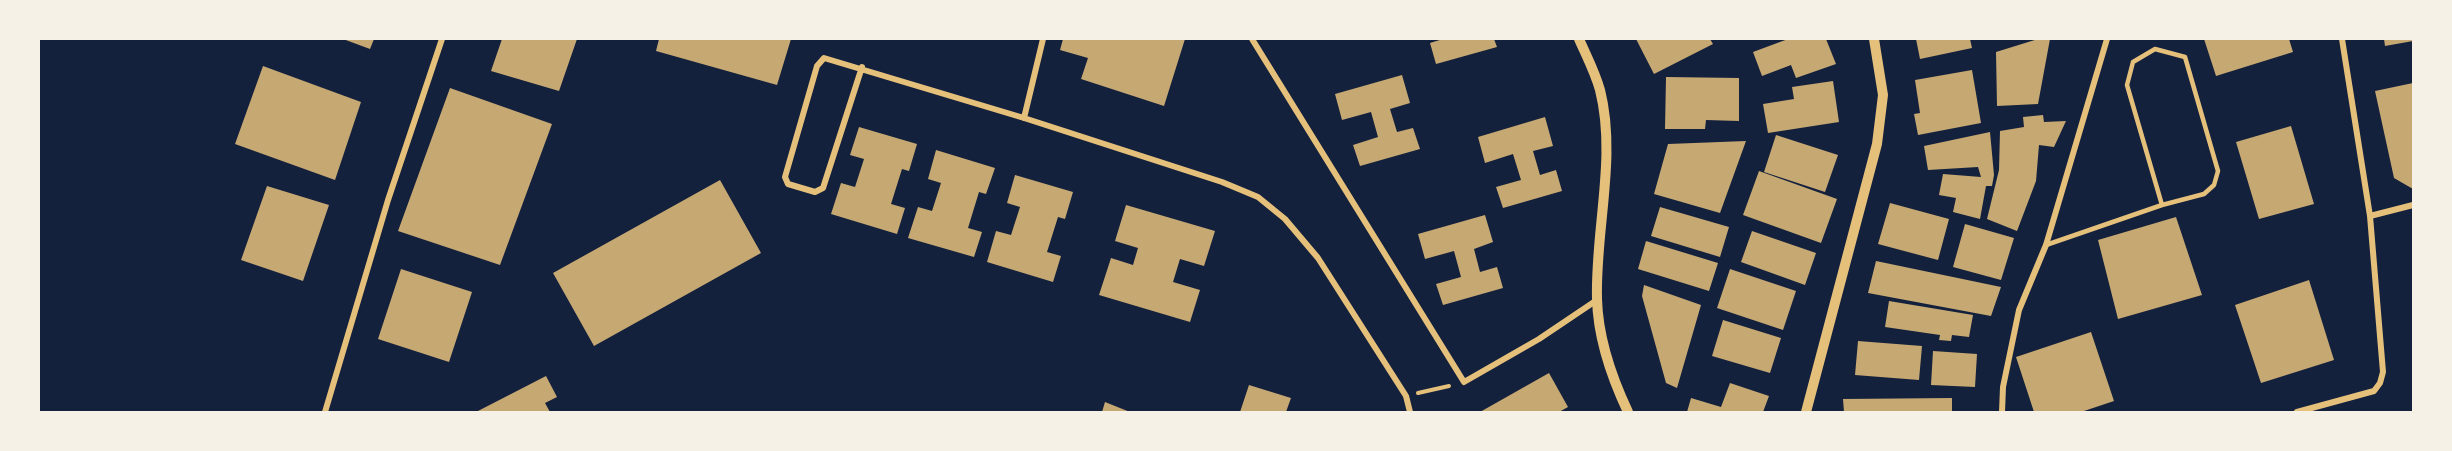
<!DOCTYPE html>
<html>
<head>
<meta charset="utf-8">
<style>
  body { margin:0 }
  #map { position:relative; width:2452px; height:451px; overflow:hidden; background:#14213d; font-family:"Space Grotesk",sans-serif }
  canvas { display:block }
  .frame { position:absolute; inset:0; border:40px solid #f6f1e7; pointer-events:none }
</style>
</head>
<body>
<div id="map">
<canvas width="2452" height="451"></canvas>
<div class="frame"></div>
</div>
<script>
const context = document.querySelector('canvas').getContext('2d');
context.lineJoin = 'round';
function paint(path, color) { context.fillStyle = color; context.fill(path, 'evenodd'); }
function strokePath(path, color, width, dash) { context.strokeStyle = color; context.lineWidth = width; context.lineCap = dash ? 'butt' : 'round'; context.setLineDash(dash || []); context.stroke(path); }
const building = new Path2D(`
  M 343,39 L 374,39 L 370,49 Z
  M 502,39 L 577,39 L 559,91 L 491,71 Z
  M 659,39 L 791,39 L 777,85 L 656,51 Z
  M 1063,39 L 1185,39 L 1164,106 L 1081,79 L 1088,58 L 1060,50 Z
  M 1443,39 L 1494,39 L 1497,47 L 1436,64 L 1430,43 Z
  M 1636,39 L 1710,39 L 1713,44 L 1654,74 Z
  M 1788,39 L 1826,39 L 1836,64 L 1796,78 L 1791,65 L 1762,76 L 1753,52 Z
  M 1916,39 L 1970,39 L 1972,48 L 1920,59 Z
  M 2038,39 L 2050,39 L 2038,104 L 1997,106 L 1996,52 Z
  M 2204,39 L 2289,39 L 2293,52 L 2216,76 Z
  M 2384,39 L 2413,39 L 2413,41 L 2385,46 Z
  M 263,66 L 361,102 L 335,180 L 235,144 Z
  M 1972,70 L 1981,123 L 1918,135 L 1914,114 L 1920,113 L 1915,80 Z
  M 1402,75 L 1410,103 L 1390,109 L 1397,132 L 1413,128 L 1420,149 L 1360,166 L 1353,145 L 1378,137 L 1371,112 L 1342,120 L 1335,94 Z
  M 1666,77 L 1739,78 L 1739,121 L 1706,120 L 1705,129 L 1665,129 Z
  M 1833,81 L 1839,122 L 1768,133 L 1763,104 L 1794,99 L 1792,87 Z
  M 2413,83 L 2413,189 L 2394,178 L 2375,91 Z
  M 450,88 L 552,124 L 500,265 L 398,231 Z
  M 2043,115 L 2044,122 L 2066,121 L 2054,147 L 2039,145 L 2036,181 L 2017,231 L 1987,219 L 1999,170 L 2000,131 L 2024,127 L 2023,117 Z
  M 1545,117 L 1553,146 L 1533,151 L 1540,175 L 1556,170 L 1562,191 L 1503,208 L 1496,187 L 1521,180 L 1513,154 L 1485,163 L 1478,137 Z
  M 2291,126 L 2314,204 L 2259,219 L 2236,142 Z
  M 859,127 L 917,144 L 909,171 L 902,169 L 891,204 L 905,208 L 897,234 L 831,214 L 841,183 L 855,187 L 864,159 L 850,155 Z
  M 1990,132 L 1994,175 L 1992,186 L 1986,186 L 1980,219 L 1953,212 L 1956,198 L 1939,195 L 1943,174 L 1981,177 L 1978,167 L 1928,170 L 1924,146 Z
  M 1776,135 L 1838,155 L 1825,192 L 1764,172 Z
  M 1746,141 L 1720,213 L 1654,194 L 1668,144 Z
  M 936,150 L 995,168 L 986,194 L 979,192 L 968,228 L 982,232 L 974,257 L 908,238 L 918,207 L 932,211 L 941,183 L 928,179 Z
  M 1759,171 L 1837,199 L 1821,243 L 1743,215 Z
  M 1015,175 L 1073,192 L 1065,219 L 1058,217 L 1047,252 L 1061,256 L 1053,282 L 987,262 L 996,231 L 1011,235 L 1020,207 L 1007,203 Z
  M 720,180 L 761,253 L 594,346 L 553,273 Z
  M 267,186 L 329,205 L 303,281 L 241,260 Z
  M 1890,203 L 1949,219 L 1938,260 L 1878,244 Z
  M 1126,205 L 1215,231 L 1204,266 L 1180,259 L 1173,282 L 1200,290 L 1190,322 L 1099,295 L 1111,258 L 1133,265 L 1138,248 L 1115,241 Z
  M 1660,207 L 1729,227 L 1720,257 L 1651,236 Z
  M 1485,215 L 1493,242 L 1474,249 L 1480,272 L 1497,267 L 1503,288 L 1443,305 L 1436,284 L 1461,277 L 1454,251 L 1425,259 L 1418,234 Z
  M 2176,217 L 2202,295 L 2118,319 L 2098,240 Z
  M 1965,224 L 2014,238 L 2001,280 L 1953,267 Z
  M 1752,231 L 1816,253 L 1805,285 L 1741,262 Z
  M 1646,241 L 1718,263 L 1709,291 L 1638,269 Z
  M 1876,261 L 2001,287 L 1991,316 L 1868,293 Z
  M 401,269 L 472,292 L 449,362 L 378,339 Z
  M 1730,269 L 1796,291 L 1783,330 L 1717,308 Z
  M 2309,280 L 2334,360 L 2261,383 L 2235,305 Z
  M 1644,285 L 1701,305 L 1677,388 L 1666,383 L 1642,296 Z
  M 1889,301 L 1973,315 L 1969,337 L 1952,335 L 1951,341 L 1939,340 L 1940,335 L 1885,327 Z
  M 1723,320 L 1781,338 L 1770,373 L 1712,356 Z
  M 2091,332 L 2114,401 L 2081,412 L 2034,412 L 2016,357 Z
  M 1858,341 L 1922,346 L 1919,380 L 1855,375 Z
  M 1933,351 L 1977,354 L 1975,387 L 1931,385 Z
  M 1549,373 L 1568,407 L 1559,412 L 1480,412 Z
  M 546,376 L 557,397 L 545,403 L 550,412 L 476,412 Z
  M 1730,383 L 1769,396 L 1763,412 L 1687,412 L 1691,398 L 1721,407 Z
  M 1249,385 L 1291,398 L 1286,412 L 1240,412 Z
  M 1952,398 L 1952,412 L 1844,412 L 1843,399 Z
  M 1105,402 L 1130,412 L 1102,412 Z`);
const path = new Path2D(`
  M 1418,393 L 1449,386`);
const service = new Path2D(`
  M 2046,245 L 2162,205 L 2204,194 L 2214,185 L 2218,171 L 2185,57 L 2155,49 L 2133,62 L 2127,85 L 2162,205`);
const minor = new Path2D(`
  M 1252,39 L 1464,382 L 1539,339 L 1597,300
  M 862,67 L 823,188 L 815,192 L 788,184 L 785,177 L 817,66 L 824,58 L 1024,118 L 1222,182 L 1258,197 L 1285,219 L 1318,258 L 1406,396 L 1410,412
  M 1024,118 L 1043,39
  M 2370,216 L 2413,205
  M 325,412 L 388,200 L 442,39
  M 2002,412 L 2003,387 L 2019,310 L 2046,245 L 2107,39
  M 2297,412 L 2374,391 L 2380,383 L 2383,372 L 2370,216 L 2342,39`);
const tertiary = new Path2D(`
  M 1579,39 C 1586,55 1595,72 1600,90 C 1617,157 1595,230 1597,299 C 1598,339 1611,376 1628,412
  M 1806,412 L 1877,144 L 1883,95 L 1874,39`);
paint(building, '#c6a872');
strokePath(path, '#e5c07b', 4);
strokePath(service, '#e5c07b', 4.5);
strokePath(minor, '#e5c07b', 6);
strokePath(tertiary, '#e5c07b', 10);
</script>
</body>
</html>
